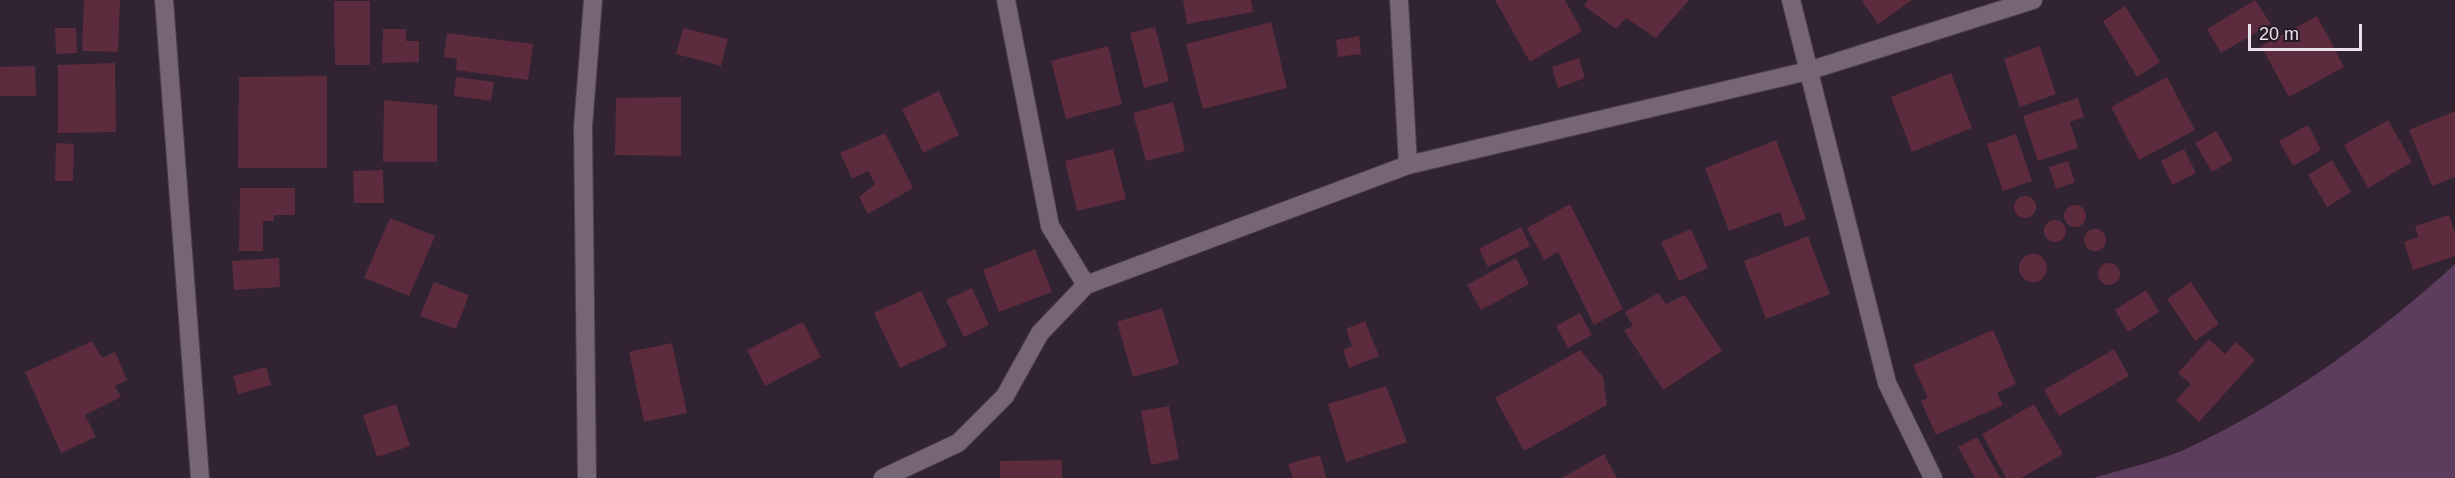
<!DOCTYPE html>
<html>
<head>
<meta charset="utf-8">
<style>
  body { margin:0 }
  #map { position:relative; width:2455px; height:478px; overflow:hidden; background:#312331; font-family:Arial,sans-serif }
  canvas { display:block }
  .scale { position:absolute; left:2248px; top:24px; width:114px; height:27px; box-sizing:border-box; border:3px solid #ebe1ea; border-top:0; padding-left:8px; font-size:18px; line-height:21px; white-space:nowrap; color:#ebe1ea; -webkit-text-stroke:4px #271a27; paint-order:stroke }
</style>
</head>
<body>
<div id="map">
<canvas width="2455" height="478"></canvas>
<div class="scale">20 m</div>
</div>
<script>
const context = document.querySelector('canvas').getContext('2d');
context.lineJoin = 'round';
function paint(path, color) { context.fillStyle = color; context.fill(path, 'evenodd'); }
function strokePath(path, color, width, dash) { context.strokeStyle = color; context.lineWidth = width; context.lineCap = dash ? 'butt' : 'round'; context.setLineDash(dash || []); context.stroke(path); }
const green = new Path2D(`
  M 2455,264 L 2455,478 L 2094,478 C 2126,468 2161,461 2190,447 C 2287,401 2376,336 2455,264 Z`);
const building = new Path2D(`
  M 84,0 L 120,0 L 118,52 L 82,51 Z
  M 1183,0 L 1251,0 L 1253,12 L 1187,24 Z
  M 1495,0 L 1565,0 L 1582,31 L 1530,62 Z
  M 1588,0 L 1689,0 L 1656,38 L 1626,18 L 1616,29 L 1584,6 Z
  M 1864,0 L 1912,0 L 1878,24 L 1862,1 Z
  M 2255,0 L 2271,24 L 2221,53 L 2207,29 Z
  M 334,1 L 370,1 L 370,65 L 335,65 Z
  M 2125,6 L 2160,62 L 2137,77 L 2103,21 Z
  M 2317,16 L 2344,67 L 2289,97 L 2261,46 Z
  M 1271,22 L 1287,88 L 1203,109 L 1186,44 Z
  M 1155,27 L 1169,81 L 1144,88 L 1130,33 Z
  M 55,28 L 76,28 L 77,53 L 56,54 Z
  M 683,28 L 728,39 L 721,66 L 676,54 Z
  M 383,29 L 406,29 L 406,41 L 419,41 L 419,62 L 382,63 Z
  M 447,33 L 533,44 L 528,80 L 456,70 L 457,59 L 444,57 Z
  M 1359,36 L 1361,54 L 1338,57 L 1336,40 Z
  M 1108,46 L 1122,104 L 1066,119 L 1051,61 Z
  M 2040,46 L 2056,94 L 2020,107 L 2004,59 Z
  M 1579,58 L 1585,78 L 1558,88 L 1552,67 Z
  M 115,63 L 116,132 L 58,133 L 58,65 Z
  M 35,66 L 36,96 L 0,96 L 0,67 Z
  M 1951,73 L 1972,128 L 1912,152 L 1891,97 Z
  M 327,76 L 327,168 L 238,168 L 239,77 Z
  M 456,77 L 494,82 L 491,101 L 454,96 Z
  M 2167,77 L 2195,130 L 2139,160 L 2111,107 Z
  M 939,91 L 959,135 L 923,153 L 902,109 Z
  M 681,97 L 681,156 L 615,155 L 616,98 Z
  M 2078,98 L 2084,117 L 2070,122 L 2078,148 L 2038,161 L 2023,116 Z
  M 384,100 L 437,105 L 437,162 L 383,162 Z
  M 1173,102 L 1185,151 L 1146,161 L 1133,113 Z
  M 2455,111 L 2455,177 L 2432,186 L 2409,130 Z
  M 2388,120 L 2412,162 L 2368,188 L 2344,145 Z
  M 2308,125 L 2321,150 L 2293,166 L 2279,141 Z
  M 2216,131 L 2233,160 L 2212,172 L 2195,143 Z
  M 885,133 L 913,188 L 868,214 L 859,197 L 875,184 L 868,171 L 852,179 L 840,153 Z
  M 2016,134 L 2032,181 L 2003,191 L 1987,144 Z
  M 1776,140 L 1806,219 L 1785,227 L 1780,212 L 1729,231 L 1705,168 Z
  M 56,143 L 74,144 L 73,181 L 55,181 Z
  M 1113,149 L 1126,199 L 1077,211 L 1065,161 Z
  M 2184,149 L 2196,173 L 2172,185 L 2161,161 Z
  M 2332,160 L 2351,192 L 2327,207 L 2308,175 Z
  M 2068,161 L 2075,182 L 2056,189 L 2049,167 Z
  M 383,170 L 384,203 L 354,203 L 353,171 Z
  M 240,188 L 295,188 L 295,215 L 274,215 L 274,221 L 263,221 L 263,251 L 239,251 Z
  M2014 207a11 11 0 1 1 22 0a11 11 0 1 1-22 0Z
  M 1570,204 L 1623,309 L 1594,325 L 1558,252 L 1544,260 L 1527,228 Z
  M2064 216a11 11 0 1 1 22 0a11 11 0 1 1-22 0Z
  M 2449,215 L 2455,233 L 2455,256 L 2413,270 L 2404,242 L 2418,237 L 2415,226 Z
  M 390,218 L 435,236 L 409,296 L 364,278 Z
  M2044 231a11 11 0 1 1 22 0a11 11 0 1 1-22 0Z
  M 1521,227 L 1530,246 L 1488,267 L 1479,249 Z
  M 1691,229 L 1708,268 L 1679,281 L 1661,242 Z
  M2084 240a11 11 0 1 1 22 0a11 11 0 1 1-22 0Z
  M 1808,236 L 1830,294 L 1766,319 L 1744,261 Z
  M 1035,249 L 1052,292 L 999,312 L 983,270 Z
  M2019 268a14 14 0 1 1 28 0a14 14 0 1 1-28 0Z
  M 279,258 L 280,287 L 234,290 L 232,261 Z
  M 1516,258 L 1529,284 L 1481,310 L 1467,285 Z
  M2098 274a11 11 0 1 1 22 0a11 11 0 1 1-22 0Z
  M 434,282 L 469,295 L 456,329 L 420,316 Z
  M 2191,282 L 2219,324 L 2195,341 L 2167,299 Z
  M 972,288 L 989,325 L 964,337 L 946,300 Z
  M 2146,290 L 2159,312 L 2128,332 L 2115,310 Z
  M 921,291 L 947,346 L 900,368 L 874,313 Z
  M 1658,293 L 1666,304 L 1685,295 L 1722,351 L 1663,390 L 1624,330 L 1633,326 L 1625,312 Z
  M 1162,308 L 1179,364 L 1133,377 L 1117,322 Z
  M 1580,313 L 1592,335 L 1568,348 L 1556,326 Z
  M 1365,321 L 1379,356 L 1349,368 L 1343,350 L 1352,346 L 1346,329 Z
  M 803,322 L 821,357 L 765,386 L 747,350 Z
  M 1993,330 L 2016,384 L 1997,393 L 2003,405 L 1936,435 L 1921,401 L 1928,398 L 1913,365 Z
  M 2209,339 L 2225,354 L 2236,342 L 2255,360 L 2199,422 L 2176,400 L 2191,384 L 2178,373 Z
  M 92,341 L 102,358 L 115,352 L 127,380 L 115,386 L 121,397 L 85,415 L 96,437 L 61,453 L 25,372 Z
  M 672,343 L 687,413 L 644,422 L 629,352 Z
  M 2114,349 L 2129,376 L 2059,416 L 2044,390 Z
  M 1580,350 L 1603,377 L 1607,405 L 1524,451 L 1495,398 Z
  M 266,367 L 271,385 L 238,394 L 233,376 Z
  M 1386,386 L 1407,442 L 1346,462 L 1328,404 Z
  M 396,404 L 410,446 L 377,457 L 363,415 Z
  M 2034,404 L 2063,454 L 2021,478 L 2006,478 L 1982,434 Z
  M 1169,406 L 1179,459 L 1151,465 L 1141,411 Z
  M 1977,437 L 2000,478 L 1975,478 L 1958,447 Z
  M 1604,454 L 1617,478 L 1562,478 Z
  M 1320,455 L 1326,478 L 1293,478 L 1288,464 Z
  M 1062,460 L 1062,478 L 1000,478 L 1000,461 Z`);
const minor = new Path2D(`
  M 164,0 L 200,478
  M 1006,0 L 1050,226 L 1086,285
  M 1399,0 L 1408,165
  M 1791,0 L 1887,383 L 1933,478
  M 587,478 L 583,127 L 593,0
  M 883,478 L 958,443 L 1005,396 L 1040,333 L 1086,285 L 1408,165 L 1808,71 L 2033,0`);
paint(green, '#5c3d5d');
paint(building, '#5c2b3e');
strokePath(minor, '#4b3f4b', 20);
strokePath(minor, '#766576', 18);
</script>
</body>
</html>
